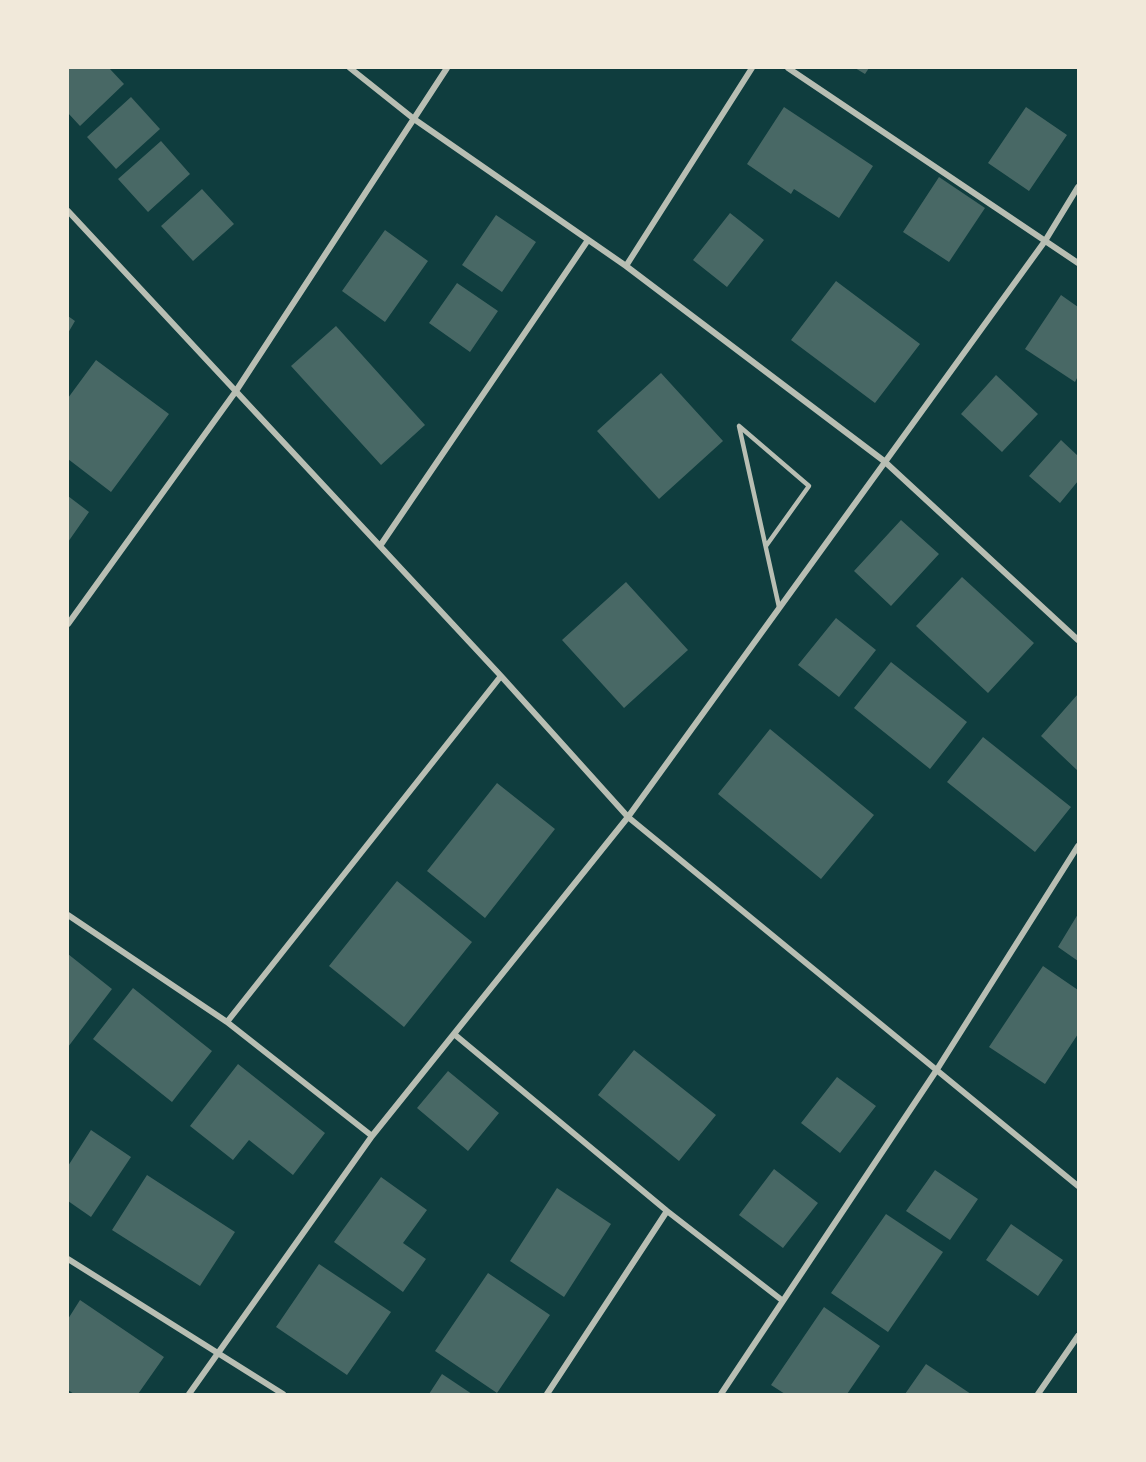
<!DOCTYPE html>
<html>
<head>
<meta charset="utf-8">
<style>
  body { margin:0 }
  #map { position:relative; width:1146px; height:1462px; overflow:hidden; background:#0f3d3e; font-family:Karla,sans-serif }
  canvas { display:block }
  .frame { position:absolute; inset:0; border:69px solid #f1e9da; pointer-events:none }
</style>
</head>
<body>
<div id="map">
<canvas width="1146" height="1462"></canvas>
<div class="frame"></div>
</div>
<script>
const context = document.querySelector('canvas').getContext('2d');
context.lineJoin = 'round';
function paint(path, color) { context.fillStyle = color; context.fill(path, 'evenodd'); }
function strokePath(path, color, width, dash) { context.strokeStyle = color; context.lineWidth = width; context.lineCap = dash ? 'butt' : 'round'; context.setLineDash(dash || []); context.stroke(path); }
const building = new Path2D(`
  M 68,68 L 109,68 L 124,84 L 80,126 L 68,113 Z
  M 855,68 L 869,68 L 865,74 Z
  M 131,97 L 160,129 L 116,169 L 87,137 Z
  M 784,107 L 873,166 L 839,218 L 794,189 L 791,194 L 747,164 Z
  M 1026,107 L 1067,135 L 1029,191 L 988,163 Z
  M 161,141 L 190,174 L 148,212 L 118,179 Z
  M 939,177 L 985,208 L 949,262 L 903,232 Z
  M 202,189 L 234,224 L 193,261 L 161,226 Z
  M 730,213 L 764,240 L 727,287 L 693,260 Z
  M 496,215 L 536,242 L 502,292 L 462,265 Z
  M 385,230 L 428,261 L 385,322 L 342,291 Z
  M 836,281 L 920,344 L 875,403 L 791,340 Z
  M 457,283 L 498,311 L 470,352 L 429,323 Z
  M 1061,295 L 1078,307 L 1078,376 L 1075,382 L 1025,349 Z
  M 68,316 L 75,321 L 68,333 Z
  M 336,326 L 425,425 L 381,465 L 291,366 Z
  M 96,360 L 169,414 L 111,492 L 68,459 L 68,398 Z
  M 661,373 L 723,441 L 659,499 L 597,431 Z
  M 996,375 L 1038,414 L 1002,452 L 961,414 Z
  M 1061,440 L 1078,456 L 1078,481 L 1060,503 L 1029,476 Z
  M 68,496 L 89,512 L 68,542 Z
  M 901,520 L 939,554 L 891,606 L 854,571 Z
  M 962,577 L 1034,643 L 988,693 L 916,626 Z
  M 626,582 L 688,650 L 624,708 L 562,640 Z
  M 836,618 L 876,650 L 839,697 L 798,665 Z
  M 891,662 L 967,722 L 930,769 L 854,708 Z
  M 1078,694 L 1078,771 L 1041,736 Z
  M 770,729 L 874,815 L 821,879 L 718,794 Z
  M 983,737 L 1071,807 L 1035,852 L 947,782 Z
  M 497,783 L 555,829 L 485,918 L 427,871 Z
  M 397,881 L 472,942 L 404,1027 L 329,966 Z
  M 1078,914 L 1078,961 L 1058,947 Z
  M 68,954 L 112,989 L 68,1047 Z
  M 1043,966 L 1078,990 L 1078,1034 L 1045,1084 L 989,1047 Z
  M 133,988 L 212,1051 L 172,1102 L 93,1039 Z
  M 634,1050 L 716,1115 L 679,1161 L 598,1095 Z
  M 238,1064 L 325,1133 L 293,1175 L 249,1140 L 233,1160 L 190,1126 Z
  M 448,1071 L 499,1113 L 468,1151 L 417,1108 Z
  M 837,1077 L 876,1106 L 840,1153 L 801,1123 Z
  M 91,1130 L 131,1157 L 91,1217 L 68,1201 L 68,1166 Z
  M 774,1169 L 818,1203 L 783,1248 L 739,1215 Z
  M 935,1170 L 978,1199 L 950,1240 L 906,1211 Z
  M 147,1175 L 235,1232 L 200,1286 L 112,1230 Z
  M 381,1177 L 427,1210 L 403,1243 L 426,1259 L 403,1292 L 334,1242 Z
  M 557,1188 L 611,1224 L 564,1297 L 510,1261 Z
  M 886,1214 L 943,1252 L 888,1332 L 831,1293 Z
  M 1011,1224 L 1063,1260 L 1038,1296 L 986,1260 Z
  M 319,1264 L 391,1312 L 347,1375 L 276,1327 Z
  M 488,1273 L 550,1315 L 497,1393 L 435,1351 Z
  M 80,1300 L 164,1357 L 138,1394 L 74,1394 L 68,1390 L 68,1319 Z
  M 824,1307 L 880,1346 L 847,1394 L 785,1394 L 771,1385 Z
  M 926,1364 L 971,1394 L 905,1394 Z
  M 442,1374 L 472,1394 L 429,1394 Z`);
const service = new Path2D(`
  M 766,546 L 809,486 L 739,426 L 779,607`);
const minor = new Path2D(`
  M 350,68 L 414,119 L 626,266 L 884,461 L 1078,640
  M 788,68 L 1078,263
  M 68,211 L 501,676 L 628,817 L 1078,1186
  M 626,266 L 752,68
  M 380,546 L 588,240
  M 68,624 L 236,391 L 447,68
  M 68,915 L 227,1022 L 372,1136
  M 227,1022 L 501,676
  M 454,1034 L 667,1211 L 783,1301
  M 68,1259 L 283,1394
  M 189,1394 L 372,1136 L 628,817 L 1045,241 L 1078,187
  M 547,1394 L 667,1211
  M 721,1394 L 936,1071 L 1078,846
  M 1038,1394 L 1078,1336`);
paint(building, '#486865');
strokePath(service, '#b8beb3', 4.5);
strokePath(minor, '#b8beb3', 6);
</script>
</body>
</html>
